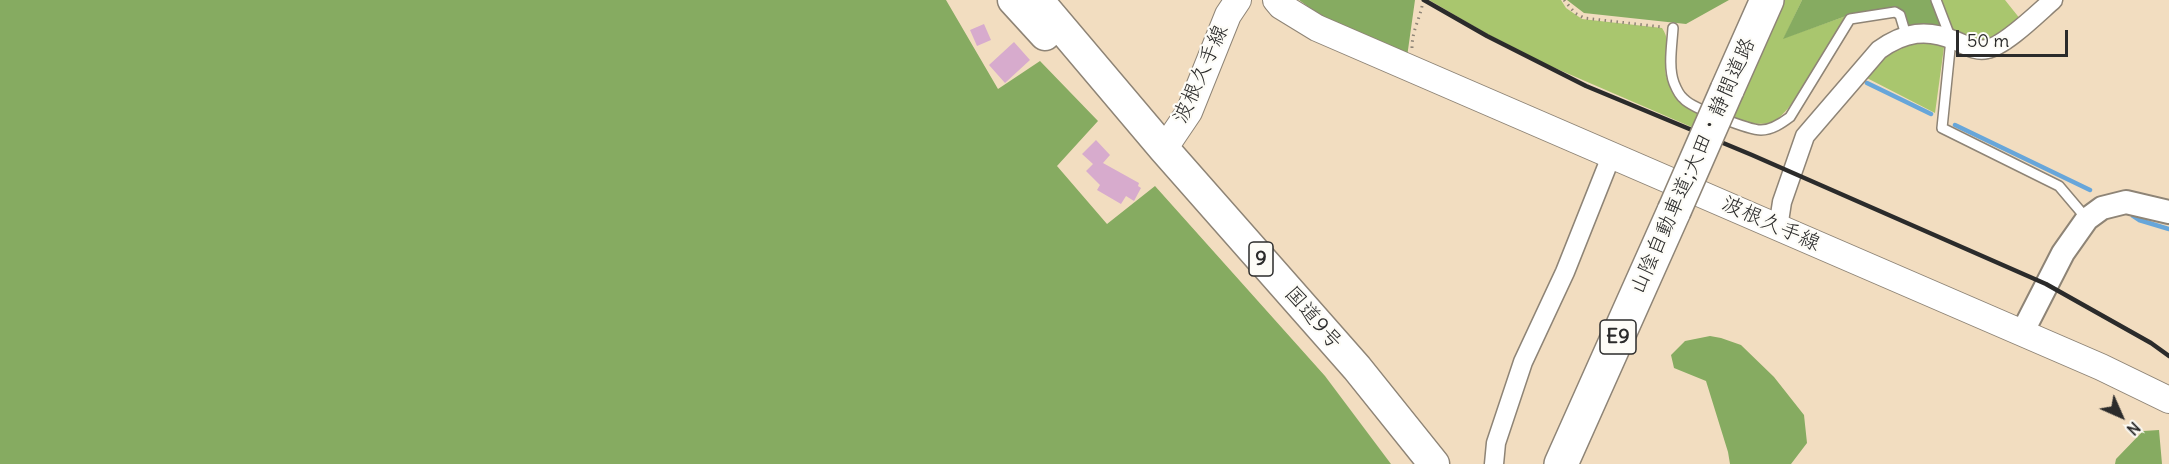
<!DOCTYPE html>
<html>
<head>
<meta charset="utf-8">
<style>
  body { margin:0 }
  #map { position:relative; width:2169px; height:464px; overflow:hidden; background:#f2ddc0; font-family:Delius,sans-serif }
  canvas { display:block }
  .north { position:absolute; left:2091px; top:386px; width:60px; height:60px; -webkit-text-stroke:4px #fdfcf7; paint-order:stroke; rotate:135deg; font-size:16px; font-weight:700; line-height:24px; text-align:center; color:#2b2b2b }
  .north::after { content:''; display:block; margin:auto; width:21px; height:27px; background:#2b2b2b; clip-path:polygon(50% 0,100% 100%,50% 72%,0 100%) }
  .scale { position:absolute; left:1956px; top:30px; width:112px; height:27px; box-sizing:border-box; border:3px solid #2b2b2b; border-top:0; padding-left:8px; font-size:18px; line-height:21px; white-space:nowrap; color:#2b2b2b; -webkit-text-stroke:4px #fdfcf7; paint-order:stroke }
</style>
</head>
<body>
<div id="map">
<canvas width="2169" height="464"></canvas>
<div class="north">N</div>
<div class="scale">50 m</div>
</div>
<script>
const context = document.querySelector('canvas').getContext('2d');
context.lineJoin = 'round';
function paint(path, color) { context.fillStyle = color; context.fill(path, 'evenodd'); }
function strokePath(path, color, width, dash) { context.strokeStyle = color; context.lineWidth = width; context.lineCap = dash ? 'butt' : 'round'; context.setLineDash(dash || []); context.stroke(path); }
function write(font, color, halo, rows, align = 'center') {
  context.font = font + ' Delius,"Klee One",sans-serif'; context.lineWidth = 4.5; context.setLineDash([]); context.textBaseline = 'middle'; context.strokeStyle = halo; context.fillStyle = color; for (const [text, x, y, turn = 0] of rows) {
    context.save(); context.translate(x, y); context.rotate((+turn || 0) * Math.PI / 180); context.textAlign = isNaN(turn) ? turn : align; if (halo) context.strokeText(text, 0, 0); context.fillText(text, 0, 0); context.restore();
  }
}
const green = new Path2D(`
  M 1429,0 L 1561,0 L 1566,8 L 1582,19 L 1662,28 C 1675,47 1659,66 1669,83 C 1675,92 1694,104 1702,111 L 1696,129 L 1548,65 L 1489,35 Z
  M 1780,0 L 1802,0 L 1784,38 L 1846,16 C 1834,37 1792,116 1772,122 C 1756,127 1741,121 1727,115 Z
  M 1940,0 L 2005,0 L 2021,20 L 1982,47 L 1952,33 Z
  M 1945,40 L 1935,113 L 1863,76 L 1896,43 Z`);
const forest = new Path2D(`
  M 0,0 L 946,0 L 998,89 L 1040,61 L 1098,121 L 1057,166 L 1107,224 L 1155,186 L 1325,376 L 1391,464 L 0,464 Z
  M 1299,0 L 1415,0 L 1407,57 L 1347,35 Z
  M 1567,0 L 1729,0 L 1686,24 L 1584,13 Z
  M 1802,0 L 1933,0 L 1943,29 L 1909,30 L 1906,17 L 1898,10 L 1846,16 L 1783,39 Z
  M 1710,336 L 1721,338 L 1741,345 L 1774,377 L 1804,415 L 1807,443 L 1791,464 L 1730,464 L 1728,452 L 1706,381 L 1674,368 L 1671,355 L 1685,341 Z
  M 2159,430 L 2162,464 L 2115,464 L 2116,459 L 2143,431 Z`);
const stream = new Path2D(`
  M 1867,83 L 1931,114
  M 1955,125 L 2090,190
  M 2133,216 L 2139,220 L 2169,229`);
const building = new Path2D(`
  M 984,24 L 991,40 L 977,46 L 970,30 Z
  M 1014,42 L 1030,60 L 1005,83 L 989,65 Z
  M 1096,140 L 1110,155 L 1103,163 L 1139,183 L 1138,186 L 1141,188 L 1134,201 L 1126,196 L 1121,204 L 1097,190 L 1100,185 L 1086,171 L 1093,164 L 1082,154 Z`);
const path = new Path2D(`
  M 1564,0 L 1575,13 L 1584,18 L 1662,27
  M 1412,48 C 1412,29 1421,18 1423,0`);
const service = new Path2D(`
  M 1936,0 L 1951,39 L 1942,128 L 2059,186 L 2087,219
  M 1673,28 C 1672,45 1668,67 1674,83 C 1676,88 1680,96 1684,99 C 1692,108 1749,130 1761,130 C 1772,130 1782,123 1790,117 L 1850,19 L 1895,12 L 1900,15 L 1906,35`);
const minor = new Path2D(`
  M 1778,228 L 1782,202 L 1805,136 L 1879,50 C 1904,32 1927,28 1956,41 C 1966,45 1976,52 1987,49 C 2005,46 2038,13 2053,0
  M 1494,464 L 1496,443 L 1523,362 L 1565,272 L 1612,154`);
const tertiary = new Path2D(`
  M 2022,333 L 2063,253 L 2087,219 L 2102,208 L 2126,202 L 2169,212`);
const secondary = new Path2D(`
  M 1276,0 L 1281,6 L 1317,28 L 2101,367 L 2169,400
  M 1164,149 L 1189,112 L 1228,15 L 1238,0`);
const trunk = new Path2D(`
  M 1013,0 L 1045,35
  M 1038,0 L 1164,149 L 1357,368 L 1434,464`);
const motorway = new Path2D(`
  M 1727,90 L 1767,0
  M 1561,464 L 1674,211`);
const rail = new Path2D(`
  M 1424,0 L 1487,36 L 1586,86 L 1752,155 L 2046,284 L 2151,343 L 2169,356`);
const motorwayBridge = new Path2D(`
  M 1674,211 L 1727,90`);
const shields = [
  [1261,259,24],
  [1618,337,36]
];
const shieldNames = [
  ["9",1261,259],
  ["E9",1618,337]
];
const streetNames = [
  ["波根久手線",1201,74,-66],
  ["山陰自動車道;大田・静間道路",1693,166,-66],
  ["波根久手線",1771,224,24],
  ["国道9号",1313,318,49]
];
paint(green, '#a9c66e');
paint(forest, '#86ab61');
strokePath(stream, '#67a6da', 4.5);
paint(building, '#d7abcd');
strokePath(service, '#8e8476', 12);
strokePath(minor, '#8e8476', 21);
strokePath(tertiary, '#8e8476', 26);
strokePath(secondary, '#8e8476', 28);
strokePath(trunk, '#8e8476', 33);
strokePath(motorway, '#8e8476', 36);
strokePath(path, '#8e8476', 3, [1.5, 4.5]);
strokePath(service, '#fff', 9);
strokePath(minor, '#fff', 18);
strokePath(tertiary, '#fff', 22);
strokePath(secondary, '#fff', 26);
strokePath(trunk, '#fff', 30);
strokePath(motorway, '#fff', 33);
strokePath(rail, '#2b2b2b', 4.5);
strokePath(motorwayBridge, '#8e8476', 36, []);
strokePath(motorwayBridge, '#fff', 33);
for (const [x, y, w] of shields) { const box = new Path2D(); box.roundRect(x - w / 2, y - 17, w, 34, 4.5); context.fillStyle = '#fdfcf7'; context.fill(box); strokePath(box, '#2b2b2b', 1.5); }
write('bold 20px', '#2b2b2b', null, shieldNames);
write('21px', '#2b2b2b', '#fdfcf7', streetNames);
</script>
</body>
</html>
